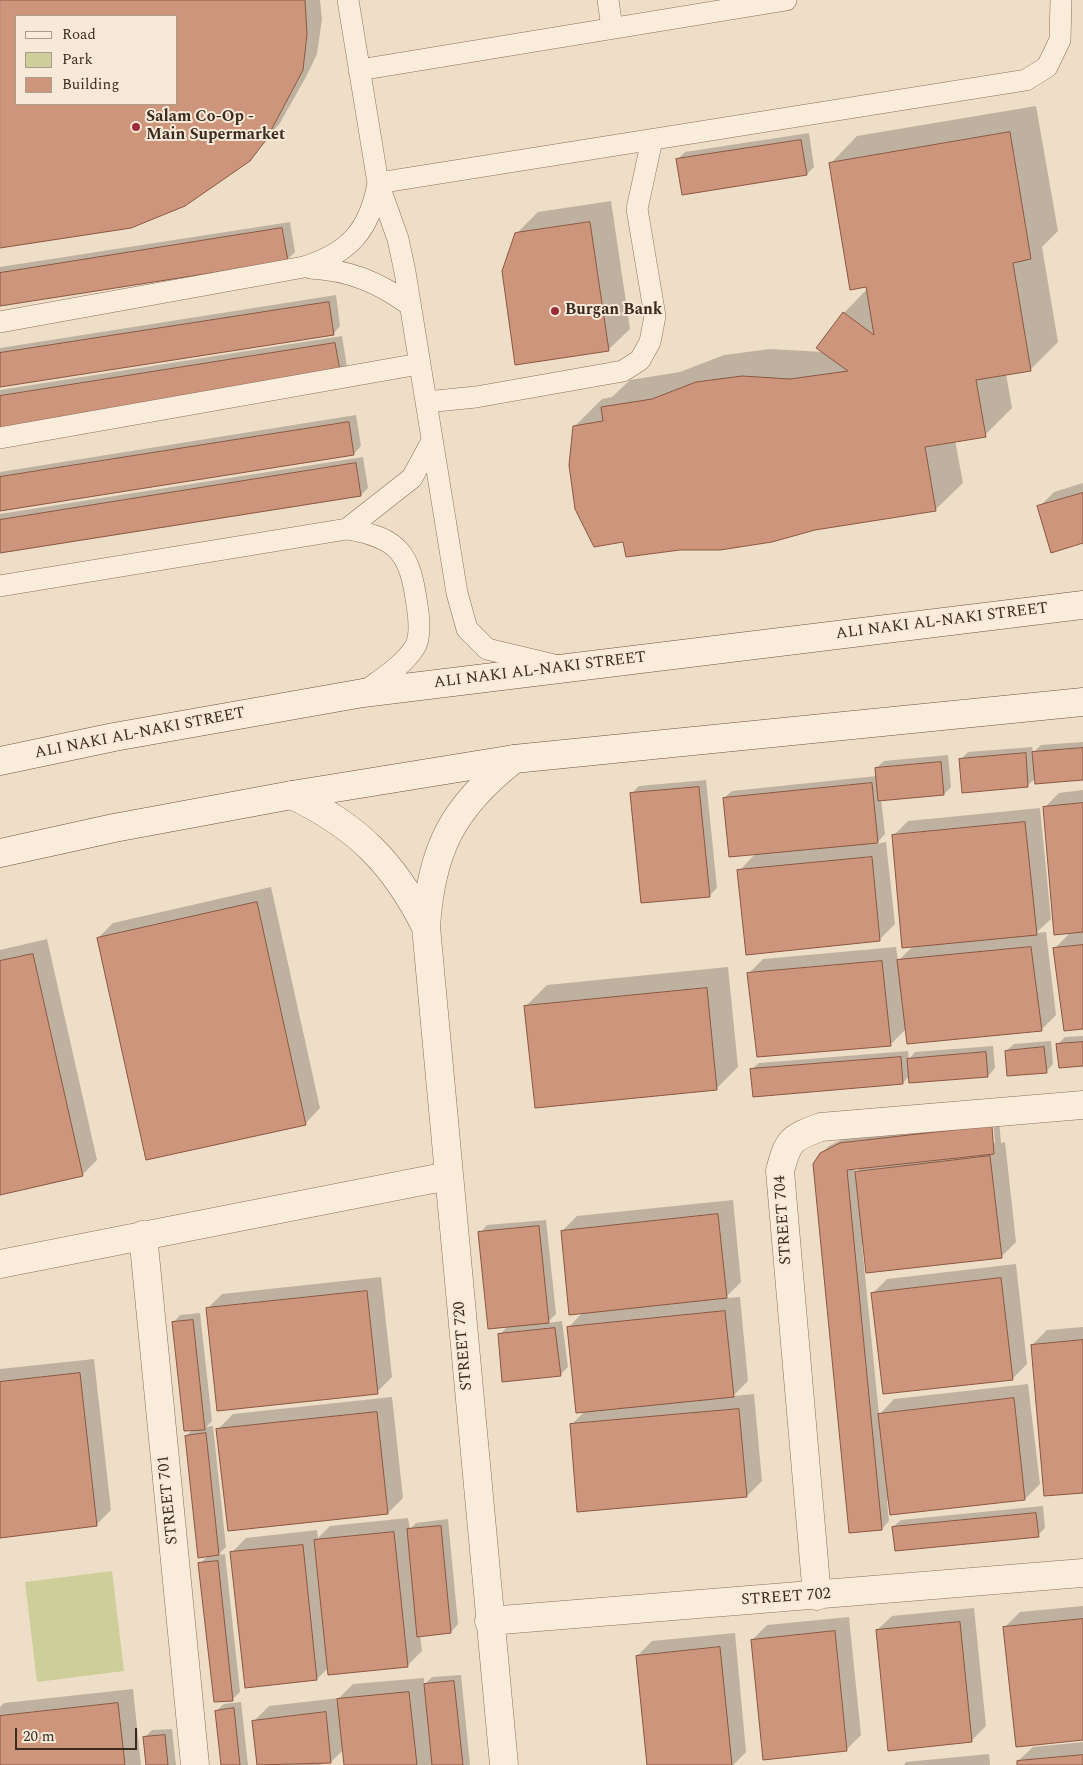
<!DOCTYPE html>
<html>
<head>
<meta charset="utf-8">
<style>
  body { margin:0 }
  #map { position:relative; width:1083px; height:1765px; overflow:hidden; background:#efdec7; font-family:Spectral,serif }
  canvas { display:block }
  .legend { position:absolute; left:15px; top:15px; width:162px; height:90px; box-sizing:border-box; background:#f6e9d7; border:1px solid #ab9d8e; margin:0; padding:6px 9px; list-style:none; font-size:15px; color:#3b2a20 }
  .legend li { display:flex; align-items:center; gap:10px; height:25px }
  .legend b { width:25px; border:1px solid #ab9d8e }
  .scale { position:absolute; left:15px; top:1728px; width:122px; height:22px; box-sizing:border-box; border:2px solid #3b2a20; border-top:0; padding-left:6px; font-size:15px; line-height:18px; white-space:nowrap; color:#3b2a20; -webkit-text-stroke:4px #f6e9d7; paint-order:stroke }
</style>
</head>
<body>
<div id="map">
<canvas width="1083" height="1765"></canvas>
<ul class="legend">
<li><b style="height:6px;background:#f9ecda"></b>Road</li>
<li><b style="height:14px;background:#cece9a"></b>Park</li>
<li><b style="height:14px;background:#cd957c"></b>Building</li>
</ul>
<div class="scale">20 m</div>
</div>
<script>
const context = document.querySelector('canvas').getContext('2d');
context.lineJoin = 'round';
function paint(path, color) { context.fillStyle = color; context.fill(path, 'evenodd'); }
function strokePath(path, color, width, dash) { context.strokeStyle = color; context.lineWidth = width; context.lineCap = dash ? 'butt' : 'round'; context.setLineDash(dash || []); context.stroke(path); }
function write(font, color, halo, rows, align = 'center') {
  context.font = font + ' Spectral,serif'; context.lineWidth = 4; context.setLineDash([]); context.textBaseline = 'middle'; context.strokeStyle = halo; context.fillStyle = color; for (const [text, x, y, turn = 0] of rows) {
    context.save(); context.translate(x, y); context.rotate((+turn || 0) * Math.PI / 180); context.textAlign = isNaN(turn) ? turn : align; if (halo) context.strokeText(text, 0, 0); context.fillText(text, 0, 0); context.restore();
  }
}
const green = new Path2D(`
  M 112,1571 L 124,1671 L 37,1682 L 25,1582 Z`);
const shadow = new Path2D(`
  M 0,0 L 320,0 L 322,19 L 317,54 L 306,77 L 280,123 L 249,160 L 0,247 ZM 16,16 L 176,16 L 176,104 L 16,104 Z
  M 1036,106 L 1058,231 L 1042,247 L 1058,342 L 1030,370 L 1006,374 L 1012,408 L 985,435 L 955,440 L 963,483 L 935,510 L 624,541 L 575,426 L 602,399 L 612,397 L 630,380 L 680,372 L 724,355 L 770,349 L 824,352 L 844,313 L 868,288 L 830,164 L 857,136 Z
  M 809,133 L 814,167 L 807,174 L 677,160 L 685,152 Z
  M 611,201 L 630,329 L 608,350 L 516,234 L 538,212 Z
  M 290,222 L 295,252 L 287,260 L 0,305 L 0,267 Z
  M 336,295 L 340,326 L 333,334 L 0,386 L 0,348 Z
  M 342,336 L 347,367 L 0,428 L 0,390 Z
  M 356,415 L 361,446 L 354,454 L 0,510 L 0,472 Z
  M 363,457 L 368,488 L 361,495 L 0,552 L 0,514 Z
  M 1083,483 L 1083,542 L 1039,507 L 1054,492 Z
  M 1083,742 L 1083,778 L 1036,778 L 1028,785 L 960,760 L 968,752 L 1032,747 L 1033,753 L 1041,745 Z
  M 948,755 L 951,787 L 944,794 L 881,799 L 885,834 L 876,844 L 886,842 L 895,924 L 880,939 L 747,953 L 739,871 L 756,853 L 724,798 L 732,791 L 877,776 L 876,768 L 884,761 Z
  M 706,780 L 717,888 L 710,895 L 631,794 L 639,786 Z
  M 1083,790 L 1083,1028 L 1055,948 L 1071,932 L 1044,808 L 1059,793 Z
  M 1040,808 L 1051,919 L 1036,933 L 1046,932 L 1056,1015 L 1041,1030 L 907,1028 L 890,1045 L 748,974 L 763,959 L 896,947 L 898,961 L 913,946 L 893,836 L 908,821 Z
  M 271,887 L 320,1108 L 306,1123 L 98,938 L 113,923 Z
  M 47,939 L 97,1160 L 82,1175 L 0,1193 L 0,950 Z
  M 728,967 L 738,1067 L 716,1089 L 526,1006 L 547,985 Z
  M 1083,1036 L 1083,1065 L 1058,1044 L 1065,1037 Z
  M 1051,1041 L 1053,1064 L 1046,1072 L 1006,1051 L 1014,1044 Z
  M 993,1046 L 995,1068 L 988,1076 L 909,1076 L 903,1083 L 751,1070 L 759,1063 L 908,1051 L 909,1059 L 915,1052 Z
  M 993,1120 L 999,1120 L 1001,1143 L 1005,1142 L 1016,1242 L 1001,1257 L 862,1245 L 879,1415 L 894,1399 L 1028,1384 L 1040,1484 L 1025,1499 L 887,1501 L 889,1521 L 882,1529 L 821,1154 L 829,1146 L 848,1136 L 990,1121 L 992,1143 L 995,1143 ZM 855,1167 L 862,1167 L 855,1173 Z
  M 733,1200 L 741,1282 L 725,1298 L 740,1297 L 748,1381 L 733,1396 L 754,1394 L 762,1481 L 747,1496 L 571,1425 L 585,1411 L 569,1327 L 583,1312 L 562,1231 L 577,1216 Z
  M 546,1220 L 556,1314 L 547,1323 L 562,1321 L 568,1367 L 560,1375 L 499,1335 L 508,1326 L 480,1233 L 487,1225 Z
  M 1016,1264 L 1027,1364 L 1012,1379 L 872,1294 L 887,1279 Z
  M 381,1277 L 392,1377 L 377,1392 L 207,1309 L 222,1294 Z
  M 200,1313 L 212,1421 L 206,1427 L 213,1426 L 226,1547 L 218,1555 L 225,1554 L 240,1692 L 233,1699 L 215,1701 L 199,1564 L 208,1556 L 186,1436 L 193,1429 L 173,1323 L 180,1315 Z
  M 1083,1327 L 1083,1491 L 1032,1345 L 1047,1330 Z
  M 94,1359 L 111,1510 L 96,1525 L 0,1536 L 0,1369 Z
  M 392,1397 L 403,1498 L 388,1513 L 218,1429 L 233,1414 Z
  M 1043,1506 L 1045,1528 L 1038,1535 L 893,1527 L 901,1520 Z
  M 408,1518 L 410,1529 L 416,1523 L 448,1519 L 458,1624 L 451,1632 L 420,1635 L 422,1651 L 407,1666 L 329,1667 L 317,1679 L 231,1553 L 246,1538 L 317,1530 L 318,1538 L 330,1526 Z
  M 1083,1606 L 1083,1739 L 1005,1627 L 1020,1612 Z
  M 974,1608 L 986,1726 L 971,1741 L 877,1630 L 892,1616 Z
  M 849,1617 L 861,1735 L 846,1750 L 752,1640 L 767,1625 Z
  M 735,1633 L 746,1752 L 733,1765 L 648,1765 L 637,1656 L 652,1641 Z
  M 461,1675 L 470,1765 L 345,1765 L 343,1750 L 331,1762 L 318,1765 L 258,1765 L 254,1721 L 269,1706 L 339,1698 L 353,1684 L 424,1678 L 424,1685 L 432,1677 Z
  M 133,1689 L 141,1765 L 0,1765 L 0,1707 L 4,1703 Z
  M 241,1702 L 248,1765 L 222,1765 L 216,1711 L 224,1704 Z
  M 172,1729 L 176,1765 L 147,1765 L 144,1738 L 152,1730 Z
  M 1083,1742 L 1083,1765 L 1018,1765 L 1018,1761 L 1033,1747 Z
  M 989,1754 L 990,1765 L 904,1765 L 906,1762 Z`);
const building = new Path2D(`
  M 0,0 L 305,0 L 307,34 L 303,70 L 266,140 L 250,161 L 185,206 L 131,228 L 0,248 ZM 16,16 L 176,16 L 176,104 L 16,104 Z
  M 1010,132 L 1031,259 L 1013,263 L 1031,371 L 976,380 L 986,437 L 925,447 L 936,511 L 815,530 L 772,542 L 720,550 L 680,550 L 626,557 L 623,542 L 594,547 L 575,509 L 569,465 L 573,426 L 603,421 L 601,407 L 652,399 L 696,382 L 742,376 L 790,379 L 848,371 L 816,348 L 843,312 L 874,335 L 866,287 L 850,290 L 829,163 Z
  M 801,140 L 807,175 L 682,195 L 676,159 Z
  M 590,222 L 609,351 L 515,365 L 502,271 L 515,233 Z
  M 282,228 L 288,261 L 0,306 L 0,273 Z
  M 329,302 L 334,335 L 0,387 L 0,353 Z
  M 335,343 L 341,376 L 0,429 L 0,396 Z
  M 349,422 L 354,455 L 0,511 L 0,477 Z
  M 356,463 L 361,496 L 0,553 L 0,520 Z
  M 1083,493 L 1083,543 L 1051,553 L 1037,506 Z
  M 1083,748 L 1083,780 L 1035,784 L 1032,752 Z
  M 1026,753 L 1028,787 L 962,793 L 959,759 Z
  M 941,762 L 944,795 L 878,801 L 875,768 Z
  M 872,783 L 878,843 L 729,857 L 723,798 Z
  M 699,787 L 710,897 L 641,903 L 630,793 Z
  M 1083,803 L 1083,932 L 1054,935 L 1043,807 Z
  M 1025,822 L 1037,935 L 902,948 L 892,835 Z
  M 872,857 L 880,941 L 746,955 L 737,870 Z
  M 257,902 L 306,1125 L 146,1160 L 97,938 Z
  M 1083,945 L 1083,1029 L 1064,1031 L 1053,948 Z
  M 1031,947 L 1042,1031 L 907,1044 L 897,960 Z
  M 33,954 L 83,1176 L 0,1195 L 0,961 Z
  M 882,961 L 891,1046 L 757,1057 L 747,973 Z
  M 707,988 L 717,1090 L 535,1108 L 524,1006 Z
  M 1083,1042 L 1083,1066 L 1059,1068 L 1056,1044 Z
  M 1044,1047 L 1047,1073 L 1007,1076 L 1005,1051 Z
  M 986,1052 L 988,1077 L 909,1083 L 907,1059 Z
  M 901,1057 L 903,1084 L 753,1097 L 750,1069 Z
  M 992,1126 L 994,1154 L 847,1170 L 882,1530 L 849,1533 L 813,1164 L 820,1153 L 840,1143 Z
  M 990,1156 L 1002,1258 L 866,1273 L 855,1172 Z
  M 718,1214 L 727,1298 L 569,1315 L 561,1231 Z
  M 539,1226 L 549,1323 L 488,1329 L 478,1232 Z
  M 1001,1278 L 1013,1380 L 883,1394 L 871,1293 Z
  M 367,1291 L 378,1394 L 217,1411 L 206,1308 Z
  M 725,1311 L 734,1397 L 576,1413 L 567,1327 Z
  M 193,1320 L 205,1430 L 184,1431 L 172,1322 Z
  M 555,1328 L 561,1376 L 502,1382 L 498,1334 Z
  M 1083,1340 L 1083,1493 L 1044,1496 L 1031,1345 Z
  M 80,1373 L 97,1526 L 0,1538 L 0,1382 Z
  M 1014,1398 L 1025,1500 L 890,1515 L 878,1414 Z
  M 739,1409 L 747,1497 L 577,1512 L 570,1424 Z
  M 377,1412 L 388,1514 L 228,1531 L 216,1429 Z
  M 206,1433 L 219,1555 L 198,1558 L 185,1436 Z
  M 1036,1513 L 1039,1537 L 895,1551 L 892,1527 Z
  M 441,1526 L 451,1633 L 417,1637 L 407,1529 Z
  M 394,1532 L 408,1667 L 328,1675 L 314,1540 Z
  M 303,1545 L 317,1680 L 245,1688 L 230,1552 Z
  M 218,1561 L 233,1701 L 214,1702 L 198,1563 Z
  M 1083,1619 L 1083,1740 L 1016,1747 L 1003,1627 Z
  M 960,1622 L 972,1742 L 888,1751 L 876,1630 Z
  M 835,1631 L 847,1751 L 763,1760 L 751,1640 Z
  M 720,1647 L 732,1765 L 647,1765 L 636,1656 Z
  M 454,1681 L 463,1765 L 432,1765 L 424,1684 Z
  M 409,1692 L 417,1765 L 344,1765 L 337,1699 Z
  M 118,1703 L 125,1765 L 0,1765 L 0,1716 Z
  M 234,1708 L 240,1765 L 221,1765 L 215,1711 Z
  M 326,1712 L 331,1763 L 257,1765 L 252,1721 Z
  M 165,1735 L 168,1765 L 146,1765 L 143,1737 Z
  M 1083,1755 L 1083,1765 L 1017,1765 L 1017,1761 Z`);
const lane = new Path2D(`
  M 348,0 L 378,183 L 398,239 L 405,272 L 457,593 L 467,629 L 487,649 L 554,665
  M 608,0 L 612,28
  M 359,70 L 786,0
  M 378,183 L 1026,80 L 1047,67 L 1060,40 L 1061,0
  M 310,268 C 349,270 378,282 410,305
  M 0,322 L 304,267 C 350,253 370,229 378,183
  M 426,402 L 476,397 L 623,371 L 640,360 L 650,342 L 655,316 L 637,209 L 652,140
  M 0,438 L 419,364
  M 347,529 L 412,478 L 432,441
  M 0,586 L 347,529 C 400,538 410,554 417,605 C 419,616 421,637 415,647 C 403,666 381,679 363,693`);
const street = new Path2D(`
  M 292,795 C 357,826 394,863 426,927
  M 143,1235 L 195,1765
  M 0,1264 L 448,1176
  M 817,1596 L 780,1171 C 788,1140 791,1138 821,1127 L 1083,1105
  M 489,1621 L 1083,1573
  M 504,1765 L 426,927 C 431,849 453,807 514,759`);
const secondary = new Path2D(`
  M 0,761 L 114,737 L 363,693 L 1083,605
  M 0,853 L 114,828 L 292,795 L 514,759 L 1083,702`);
const markers = [
  [136,127,5,"#9b2b39"],
  [555,311,5,"#9b2b39"]
];
const poiNames = [
  ["Salam Co-Op -",146,118],
  ["Main Supermarket",146,136],
  ["Burgan Bank",565,311]
];
const streetNames = [
  ["ALI NAKI AL-NAKI STREET",942,622,-7],
  ["ALI NAKI AL-NAKI STREET",540,671,-7],
  ["ALI NAKI AL-NAKI STREET",140,734,-11],
  ["STREET 704",784,1220,-94],
  ["STREET 720",464,1346,-95],
  ["STREET 701",169,1500,-96],
  ["STREET 702",786,1598,-4]
];
paint(green, '#cece9a');
paint(shadow, '#0003');
paint(building, '#cd957c');
strokePath(building, '#8b5641', 1);
strokePath(lane, '#8b6f5c', 22);
strokePath(street, '#8b6f5c', 29);
strokePath(secondary, '#6d513f', 29);
strokePath(lane, '#f9ecda', 21);
strokePath(street, '#f9ecda', 28);
strokePath(secondary, '#f9ecda', 28);
for (const [x, y, r, color] of markers) { const dot = new Path2D(); dot.arc(x, y, r, 0, 2 * Math.PI); context.fillStyle = color; context.fill(dot); strokePath(dot, '#f6e9d7', 2); }
write('bold 16px', '#3b2a20', '#f6e9d7', poiNames, 'left');
write('16px', '#3b2a20', '#f6e9d7', streetNames);
</script>
</body>
</html>
